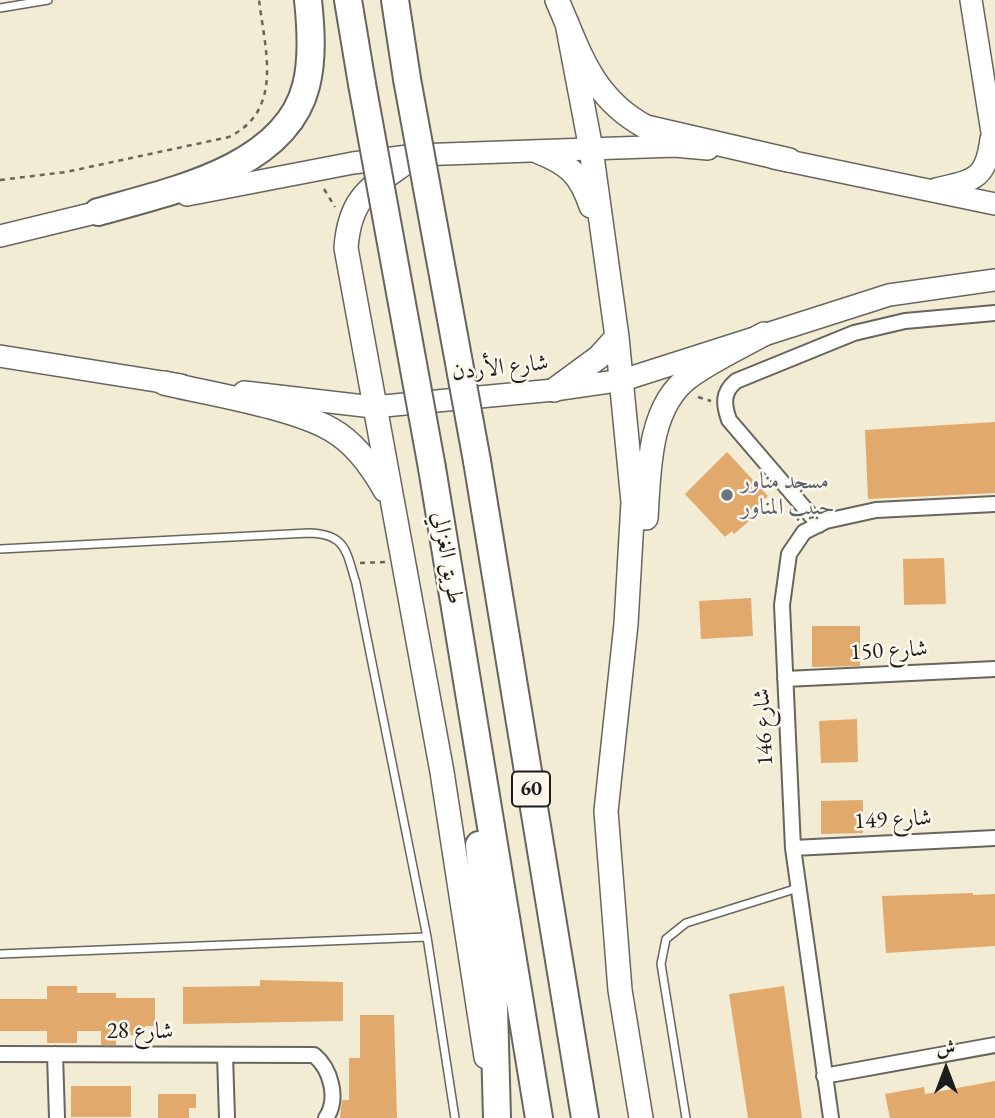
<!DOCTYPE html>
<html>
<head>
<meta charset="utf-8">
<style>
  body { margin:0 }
  #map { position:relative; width:995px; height:1118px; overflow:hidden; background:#f2ecd5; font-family:"EB Garamond",Amiri,serif }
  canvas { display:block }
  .north { position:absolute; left:911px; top:1034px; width:70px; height:70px; -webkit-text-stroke:5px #fbf7ec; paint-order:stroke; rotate:0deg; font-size:19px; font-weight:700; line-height:28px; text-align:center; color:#1c1c1c }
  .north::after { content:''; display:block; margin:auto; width:24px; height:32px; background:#1c1c1c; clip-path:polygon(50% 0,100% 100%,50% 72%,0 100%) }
</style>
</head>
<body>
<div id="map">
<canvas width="995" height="1118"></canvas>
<div class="north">ش</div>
</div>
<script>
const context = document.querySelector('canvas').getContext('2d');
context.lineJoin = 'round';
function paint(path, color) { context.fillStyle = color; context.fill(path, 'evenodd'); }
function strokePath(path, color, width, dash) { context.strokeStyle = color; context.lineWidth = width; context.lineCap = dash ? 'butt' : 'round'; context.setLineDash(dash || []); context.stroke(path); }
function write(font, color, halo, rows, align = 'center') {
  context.font = font + ' "EB Garamond",Amiri,serif'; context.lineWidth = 5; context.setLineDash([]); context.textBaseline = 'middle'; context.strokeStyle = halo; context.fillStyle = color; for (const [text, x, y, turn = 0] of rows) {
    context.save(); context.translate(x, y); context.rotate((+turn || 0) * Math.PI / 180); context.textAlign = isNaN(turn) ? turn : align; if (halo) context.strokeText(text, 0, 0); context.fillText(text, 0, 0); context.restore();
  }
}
const building = new Path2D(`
  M 995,422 L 995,493 L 868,499 L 865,430 Z
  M 727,452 L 768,496 L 745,517 L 749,521 L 734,534 L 732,531 L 725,537 L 685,494 Z
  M 944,558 L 946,604 L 904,605 L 903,559 Z
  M 751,598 L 753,636 L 701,639 L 699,601 Z
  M 812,626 L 860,626 L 860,666 L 812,667 Z
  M 857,719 L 858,762 L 821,763 L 819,721 Z
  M 863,800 L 863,833 L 821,834 L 821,801 Z
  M 973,893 L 973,895 L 995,894 L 995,946 L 886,953 L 882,896 Z
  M 260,980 L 343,982 L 343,1021 L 183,1024 L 183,987 L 260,986 Z
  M 47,986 L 77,986 L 77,993 L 116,993 L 116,998 L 155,998 L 155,1026 L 145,1026 L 145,1035 L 116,1035 L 116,1045 L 101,1045 L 101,1031 L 77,1031 L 77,1043 L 47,1043 L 47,1031 L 0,1031 L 0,999 L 47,999 Z
  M 784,986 L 802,1118 L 748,1118 L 729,994 Z
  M 360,1015 L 394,1015 L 397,1118 L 340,1118 L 342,1100 L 349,1100 L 349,1058 L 360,1058 Z
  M 995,1081 L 995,1118 L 890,1118 L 885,1094 L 924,1087 L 925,1094 Z
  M 71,1086 L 131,1086 L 131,1117 L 71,1117 Z
  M 158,1094 L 196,1094 L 196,1108 L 189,1108 L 189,1118 L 158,1118 Z`);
const path = new Path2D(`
  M 0,180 L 66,172 L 229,137 C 284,110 265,50 259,0
  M 324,189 L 335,207
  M 698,397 L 711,401
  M 360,563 L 385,562`);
const lane = new Path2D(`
  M 0,8 L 48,0
  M 0,549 L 309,533 C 347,534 346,552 356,583 L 427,937 L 455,1118
  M 0,954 L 427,937
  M 686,1118 L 661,964 L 666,939 L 686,923 L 798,888`);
const street = new Path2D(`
  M 819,525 L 729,420 C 723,403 723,392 736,381 L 854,333 L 905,321 L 995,313
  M 785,679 L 995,669
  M 793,848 L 995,838
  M 0,1054 L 314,1055 C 331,1069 339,1099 326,1118
  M 55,1054 L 57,1118
  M 225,1055 L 227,1118
  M 824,1076 L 995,1045
  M 831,1118 L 793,848 L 782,605 L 789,554 L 804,532 L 826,521 L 876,510 L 995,504`);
const secondary = new Path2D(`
  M 971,0 L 995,151
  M 774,158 L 995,204
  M 936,189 C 974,180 986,180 991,139
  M 187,195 L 353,163 L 416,155 L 675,146 L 708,149
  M 0,236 L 111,209
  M 0,356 L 181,385
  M 244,392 L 373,407 L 554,390 L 623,380 L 889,295 L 995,280`);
const primary = new Path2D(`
  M 557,0 C 580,53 592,98 646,127 L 789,160
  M 567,23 L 591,149 L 617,337 L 633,502 L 626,624 L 606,811 L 620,990 L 641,1118
  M 539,152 C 569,164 580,174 591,206
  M 416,155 C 375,186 350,192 346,248 L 442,772 L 486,1057
  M 164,383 C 210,394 293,407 332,430 C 355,443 372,467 385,490
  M 554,390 L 599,357 L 617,337
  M 646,518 C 649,472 648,407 689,377 C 712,360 739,348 764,334`);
const highway = new Path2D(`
  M 348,0 L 362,84
  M 395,0 L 407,79
  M 98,212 C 168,192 285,169 306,86 C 313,59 311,28 308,0
  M 477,461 L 585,1118
  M 432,468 L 539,1118
  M 479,845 L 494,1007 L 497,1118`);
const highwayBridge = new Path2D(`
  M 407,79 L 477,461
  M 362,84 L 432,468`);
const markers = [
  [727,495,7,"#6b7280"]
];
const shields = [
  [531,789,38]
];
const shieldNames = [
  ["60",531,789]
];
const streetNames = [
  ["شارع الأردن",500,368,-6],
  ["طريق الغزالي",447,558,80],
  ["شارع 150",889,651,-3],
  ["شارع 146",764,727,-93],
  ["شارع 149",893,820,-3],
  ["شارع 28",140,1032]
];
const worshipNames = [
  ["مسجد مناور",741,482],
  ["حبيب المناور",741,508]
];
paint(building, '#e1aa6c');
strokePath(lane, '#67655d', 10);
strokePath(street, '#67655d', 18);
strokePath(secondary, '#67655d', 24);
strokePath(primary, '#67655d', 26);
strokePath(highway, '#67655d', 30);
strokePath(path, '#67655d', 2.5, [5, 5]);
strokePath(lane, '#fff', 7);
strokePath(street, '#fff', 14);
strokePath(secondary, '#fff', 21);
strokePath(primary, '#fff', 23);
strokePath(highway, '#fff', 26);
strokePath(highwayBridge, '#67655d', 30, []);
strokePath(highwayBridge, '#fff', 26);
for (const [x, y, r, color] of markers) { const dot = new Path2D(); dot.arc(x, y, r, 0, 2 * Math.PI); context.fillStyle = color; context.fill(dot); strokePath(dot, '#fbf7ec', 2.5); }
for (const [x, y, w] of shields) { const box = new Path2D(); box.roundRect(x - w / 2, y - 17.5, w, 35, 5); context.fillStyle = '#fbf7ec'; context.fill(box); strokePath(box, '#1c1c1c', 2); }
write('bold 21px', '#1c1c1c', null, shieldNames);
write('23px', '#1c1c1c', '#fbf7ec', streetNames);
write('23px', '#5b616d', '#fbf7ec', worshipNames, 'left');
</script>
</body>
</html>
